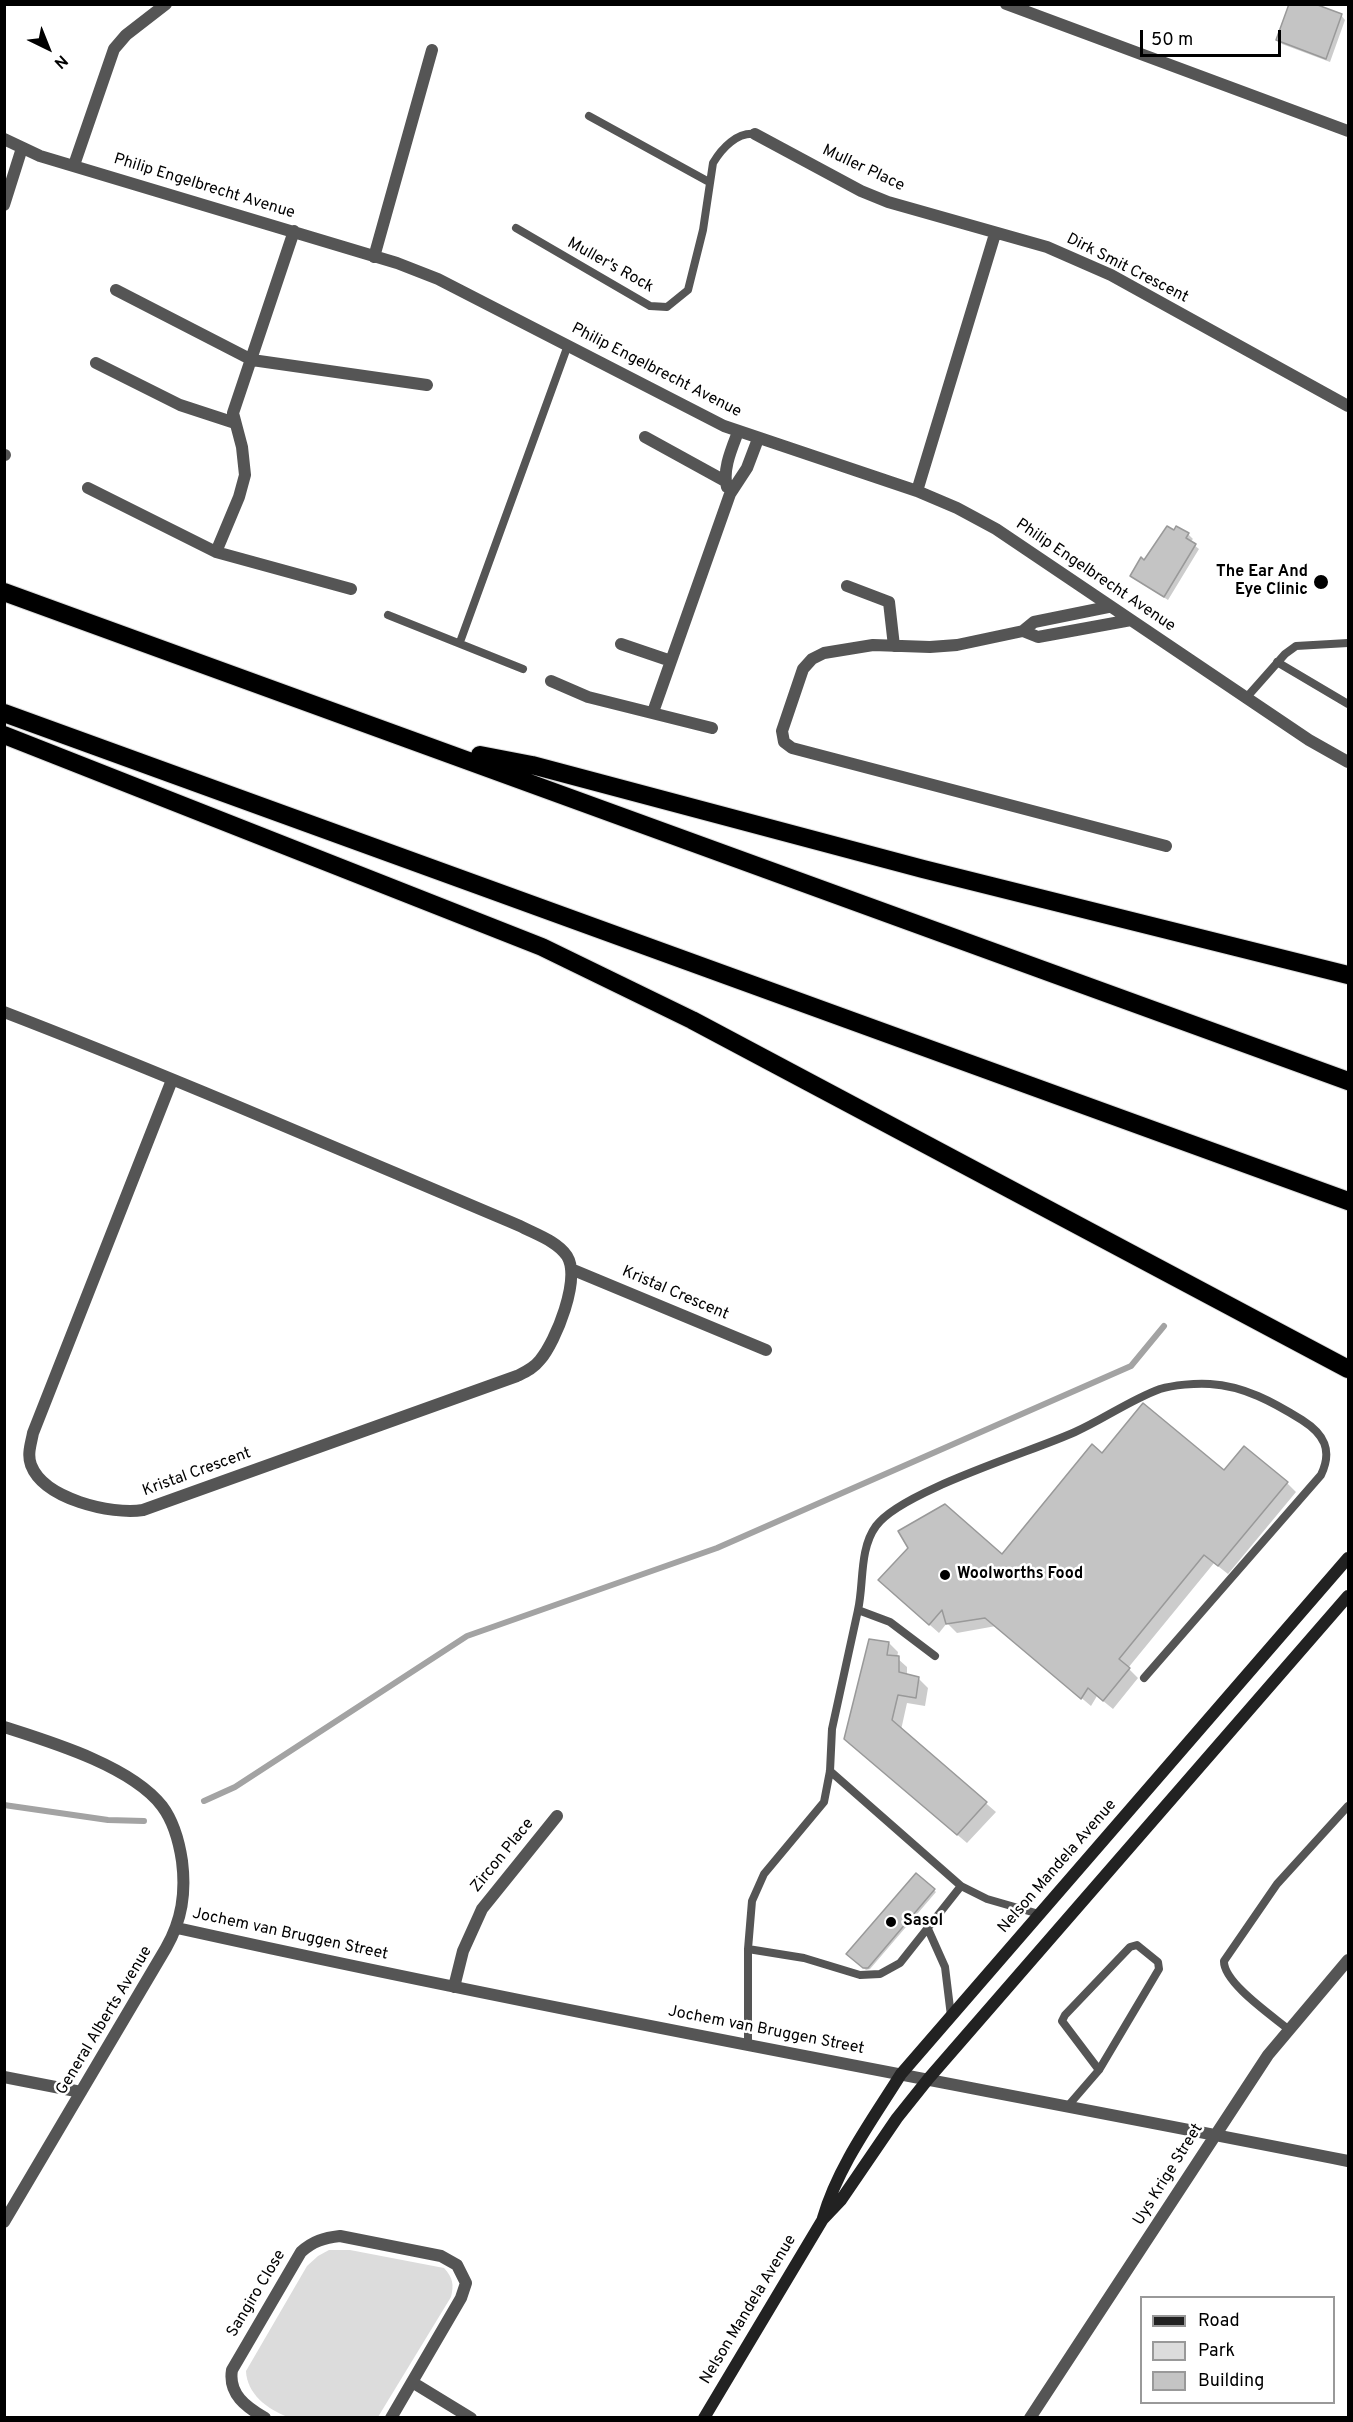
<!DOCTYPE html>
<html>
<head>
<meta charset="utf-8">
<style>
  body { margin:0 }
  #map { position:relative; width:1353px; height:2422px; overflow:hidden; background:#fff; font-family:Overpass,sans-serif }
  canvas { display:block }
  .frame { position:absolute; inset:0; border:6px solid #000; pointer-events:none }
  .legend { position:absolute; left:1140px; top:2296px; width:195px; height:108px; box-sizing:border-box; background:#fff; border:2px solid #999; margin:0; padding:8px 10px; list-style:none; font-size:18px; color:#000 }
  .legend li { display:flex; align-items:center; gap:12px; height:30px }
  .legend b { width:30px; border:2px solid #999 }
  .north { position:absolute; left:18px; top:18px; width:60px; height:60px; -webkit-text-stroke:4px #fff; paint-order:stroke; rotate:137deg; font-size:16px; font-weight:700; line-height:24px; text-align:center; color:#000 }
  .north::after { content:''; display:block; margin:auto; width:21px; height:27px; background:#000; clip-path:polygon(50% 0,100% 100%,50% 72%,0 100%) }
  .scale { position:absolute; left:1140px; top:30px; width:141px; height:27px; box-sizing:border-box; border:3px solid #000; border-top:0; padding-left:8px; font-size:18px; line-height:21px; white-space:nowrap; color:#000; -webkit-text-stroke:4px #fff; paint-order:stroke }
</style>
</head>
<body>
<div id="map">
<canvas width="1353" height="2422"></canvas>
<div class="frame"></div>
<ul class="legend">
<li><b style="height:8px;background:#222"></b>Road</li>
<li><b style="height:16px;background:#dcdcdc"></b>Park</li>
<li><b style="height:16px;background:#c4c4c4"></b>Building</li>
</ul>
<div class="north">N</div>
<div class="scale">50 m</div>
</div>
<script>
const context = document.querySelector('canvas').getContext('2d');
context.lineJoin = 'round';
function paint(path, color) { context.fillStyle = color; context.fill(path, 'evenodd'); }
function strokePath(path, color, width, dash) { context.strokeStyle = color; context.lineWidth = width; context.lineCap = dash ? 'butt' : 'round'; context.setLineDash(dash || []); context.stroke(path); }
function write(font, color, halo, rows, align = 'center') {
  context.font = font + ' Overpass,sans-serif'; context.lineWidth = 5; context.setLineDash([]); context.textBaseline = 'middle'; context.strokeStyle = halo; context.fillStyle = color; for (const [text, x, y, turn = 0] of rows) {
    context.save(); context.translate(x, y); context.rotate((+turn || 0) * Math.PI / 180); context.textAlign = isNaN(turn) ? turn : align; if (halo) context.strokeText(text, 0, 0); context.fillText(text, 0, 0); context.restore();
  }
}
const green = new Path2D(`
  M 329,2250 L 350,2250 L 444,2268 C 453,2278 454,2284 451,2297 L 378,2417 C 360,2418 301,2421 288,2417 C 267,2409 247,2394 246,2371 L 307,2266 L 318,2256 Z`);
const shadow = new Path2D(`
  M 1341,15 L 1345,20 L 1330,62 L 1282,44 L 1278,40 Z
  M 1177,528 L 1188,534 L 1193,539 L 1190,542 L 1199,549 L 1168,600 L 1131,576 Z
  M 1102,1455 L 1287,1483 L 1296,1492 L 1228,1574 L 1214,1563 L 1128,1668 L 1138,1678 L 1113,1709 L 1097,1696 L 1091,1706 L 996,1626 L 957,1633 L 947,1623 L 939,1633 L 889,1589 L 1002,1557 Z
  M 889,1643 L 898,1652 L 897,1658 L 907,1667 L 907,1676 L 919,1679 L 928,1688 L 925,1706 L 907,1703 L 901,1730 L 996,1812 L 967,1843 L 855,1748 Z
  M 916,1875 L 936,1892 L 870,1969 L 866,1970 L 848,1954 Z`);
const stream = new Path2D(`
  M 204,1801 L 235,1787 L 467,1636 L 717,1548 L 1131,1366 L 1164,1326
  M 4,1805 L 108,1820 L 144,1821`);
const building = new Path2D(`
  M 1289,4 L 1315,4 L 1342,14 L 1326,59 L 1276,40 Z
  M 1167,526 L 1174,530 L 1176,526 L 1189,533 L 1186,538 L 1196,544 L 1164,597 L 1130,576 L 1141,557 L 1144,560 Z
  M 1143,1403 L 1224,1470 L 1244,1446 L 1288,1482 L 1218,1566 L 1204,1555 L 1119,1659 L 1130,1668 L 1103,1701 L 1088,1688 L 1081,1699 L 985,1618 L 946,1624 L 942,1610 L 929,1625 L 878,1580 L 908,1548 L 898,1531 L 945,1504 L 1002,1554 L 1092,1444 L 1102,1453 Z
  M 869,1639 L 889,1642 L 887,1655 L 899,1656 L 899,1672 L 919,1677 L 916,1698 L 898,1695 L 892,1720 L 987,1802 L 957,1835 L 844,1739 Z
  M 916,1873 L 935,1889 L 868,1968 L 863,1968 L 846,1954 Z`);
const lane = new Path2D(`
  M 589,116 L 709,182
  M 516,228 L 650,306 L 667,307 L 688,290 L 703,230 L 713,163 C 722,148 737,132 755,134
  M 388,615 L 523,669
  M 460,642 L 568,345
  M 1277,662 L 1348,704
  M 1246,698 L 1285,654 L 1296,646 L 1348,643
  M 858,1610 C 864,1584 859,1549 876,1526 C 901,1491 1031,1452 1075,1432 C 1104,1419 1130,1400 1160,1389 C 1173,1385 1196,1383 1210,1384 C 1244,1386 1273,1402 1302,1420 C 1324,1434 1333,1450 1321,1475 L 1144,1678
  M 830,1771 L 961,1886 L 987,1899 L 1039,1914
  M 928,1929 L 945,1967 L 951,2016
  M 748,1949 L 804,1958 L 860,1975 L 880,1974 L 900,1963 L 961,1886
  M 1288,2029 C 1271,2015 1223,1982 1224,1961 L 1277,1884 L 1348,1806
  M 748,2045 L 748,1949 L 752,1901 L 764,1874 L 824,1802 L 830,1771 L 832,1729 L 858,1610 L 890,1622 L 935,1656
  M 1067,2107 L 1099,2070 L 1159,1969 L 1158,1962 L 1137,1945 L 1130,1947 L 1065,2015 L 1062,2021 L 1099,2070`);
const street = new Path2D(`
  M 1006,4 L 1348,131
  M 755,134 L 861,191 L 888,202 L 1047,247 L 1111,275 L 1348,406
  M 4,139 L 40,156 L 397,263 L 438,279 L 724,426 L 917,491 L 957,508 L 996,529 L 1309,740 L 1348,762
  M 74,165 L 114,49 L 126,35 L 166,4
  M 4,205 L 22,148
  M 294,231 L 233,413 L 242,447 L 245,475 L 239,497 L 216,552 L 351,589
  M 374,257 L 432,50
  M 116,290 L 252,360 L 427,385
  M 96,363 L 180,405 L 235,423
  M 645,437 L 725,481
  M 4,455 L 5,455
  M 727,487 C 722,470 732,448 738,432
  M 88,488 L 216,552
  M 917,491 L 995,234
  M 847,586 L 889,602 L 894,646
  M 1108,607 L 1034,622 L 1023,631 L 957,645 L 930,647 L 873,645 L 824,653 L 812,659 L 803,669 L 782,731 L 784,742 L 792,748 L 1166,846
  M 1023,631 L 1038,637 L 1131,620
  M 621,644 L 671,661
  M 551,681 L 588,697 L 712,728
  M 653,712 L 730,494 L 747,468 L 758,439
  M 4,1012 C 178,1079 349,1154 520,1226 C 535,1234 557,1241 567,1256 C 581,1279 556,1341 540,1360 C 534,1368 525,1372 517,1376 L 143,1510 C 111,1515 44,1499 31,1465 C 27,1454 31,1444 33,1433 L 172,1080
  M 571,1269 L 766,1350
  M 4,1727 C 51,1742 131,1766 162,1806 C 174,1822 179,1841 182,1861 C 186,1893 182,1920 166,1948 L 4,2222
  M 177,1928 C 566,2014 958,2084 1348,2161
  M 454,1987 L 463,1951 L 482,1909 L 557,1816
  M 4,2077 L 81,2092
  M 412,2382 L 471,2418
  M 265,2418 C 246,2407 228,2394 232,2370 L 301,2252 C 313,2241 324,2238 340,2236 L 441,2256 L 457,2265 L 466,2283 L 461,2298 L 391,2418
  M 1030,2418 L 1268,2055 L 1348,1960`);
const secondary = new Path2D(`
  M 823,2218 C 838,2166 873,2119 901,2074 L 1348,1558
  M 704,2418 L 823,2219 L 841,2200 L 897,2118 L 929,2078 L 1348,1596`);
const highway = new Path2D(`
  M 4,592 L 1348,1081
  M 4,713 L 1348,1201
  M 4,735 L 542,947 L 692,1020 L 1348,1369
  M 480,755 L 532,765 L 923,869 L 1348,975`);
const markers = [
  [1321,582,8,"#000"],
  [945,1575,6,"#000"],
  [891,1922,6,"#000"]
];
const streetNames = [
  ["Muller Place",863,169,25],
  ["Philip Engelbrecht Avenue",204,187,17],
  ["Muller's Rock",610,266,29],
  ["Dirk Smit Crescent",1127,269,27],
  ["Philip Engelbrecht Avenue",656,371,27],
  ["Philip Engelbrecht Avenue",1095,576,34],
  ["Kristal Crescent",675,1294,23],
  ["Kristal Crescent",197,1473,-20],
  ["Zircon Place",503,1856,-51],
  ["Nelson Mandela Avenue",1058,1867,-49],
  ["Jochem van Bruggen Street",290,1935,12],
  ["General Alberts Avenue",105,2021,-59],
  ["Jochem van Bruggen Street",766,2031,11],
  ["Uys Krige Street",1169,2175,-58],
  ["Sangiro Close",257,2294,-59],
  ["Nelson Mandela Avenue",749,2310,-59]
];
const poiNames = [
  ["The Ear And",1308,573,"right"],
  ["Eye Clinic",1308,591,"right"],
  ["Woolworths Food",957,1575],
  ["Sasol",903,1922]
];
paint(green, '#dcdcdc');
paint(shadow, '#0003');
strokePath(stream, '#a3a3a3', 6);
paint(building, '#c4c4c4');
strokePath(building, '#999', 1.5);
strokePath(highway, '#dbdbdb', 20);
strokePath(lane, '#555', 8);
strokePath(street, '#555', 12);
strokePath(secondary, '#222', 12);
strokePath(highway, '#000', 18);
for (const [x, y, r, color] of markers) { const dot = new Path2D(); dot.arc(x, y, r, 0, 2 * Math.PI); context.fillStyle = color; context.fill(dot); strokePath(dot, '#fff', 2); }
write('16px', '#000', '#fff', streetNames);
write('bold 16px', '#000', '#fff', poiNames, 'left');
</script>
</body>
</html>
